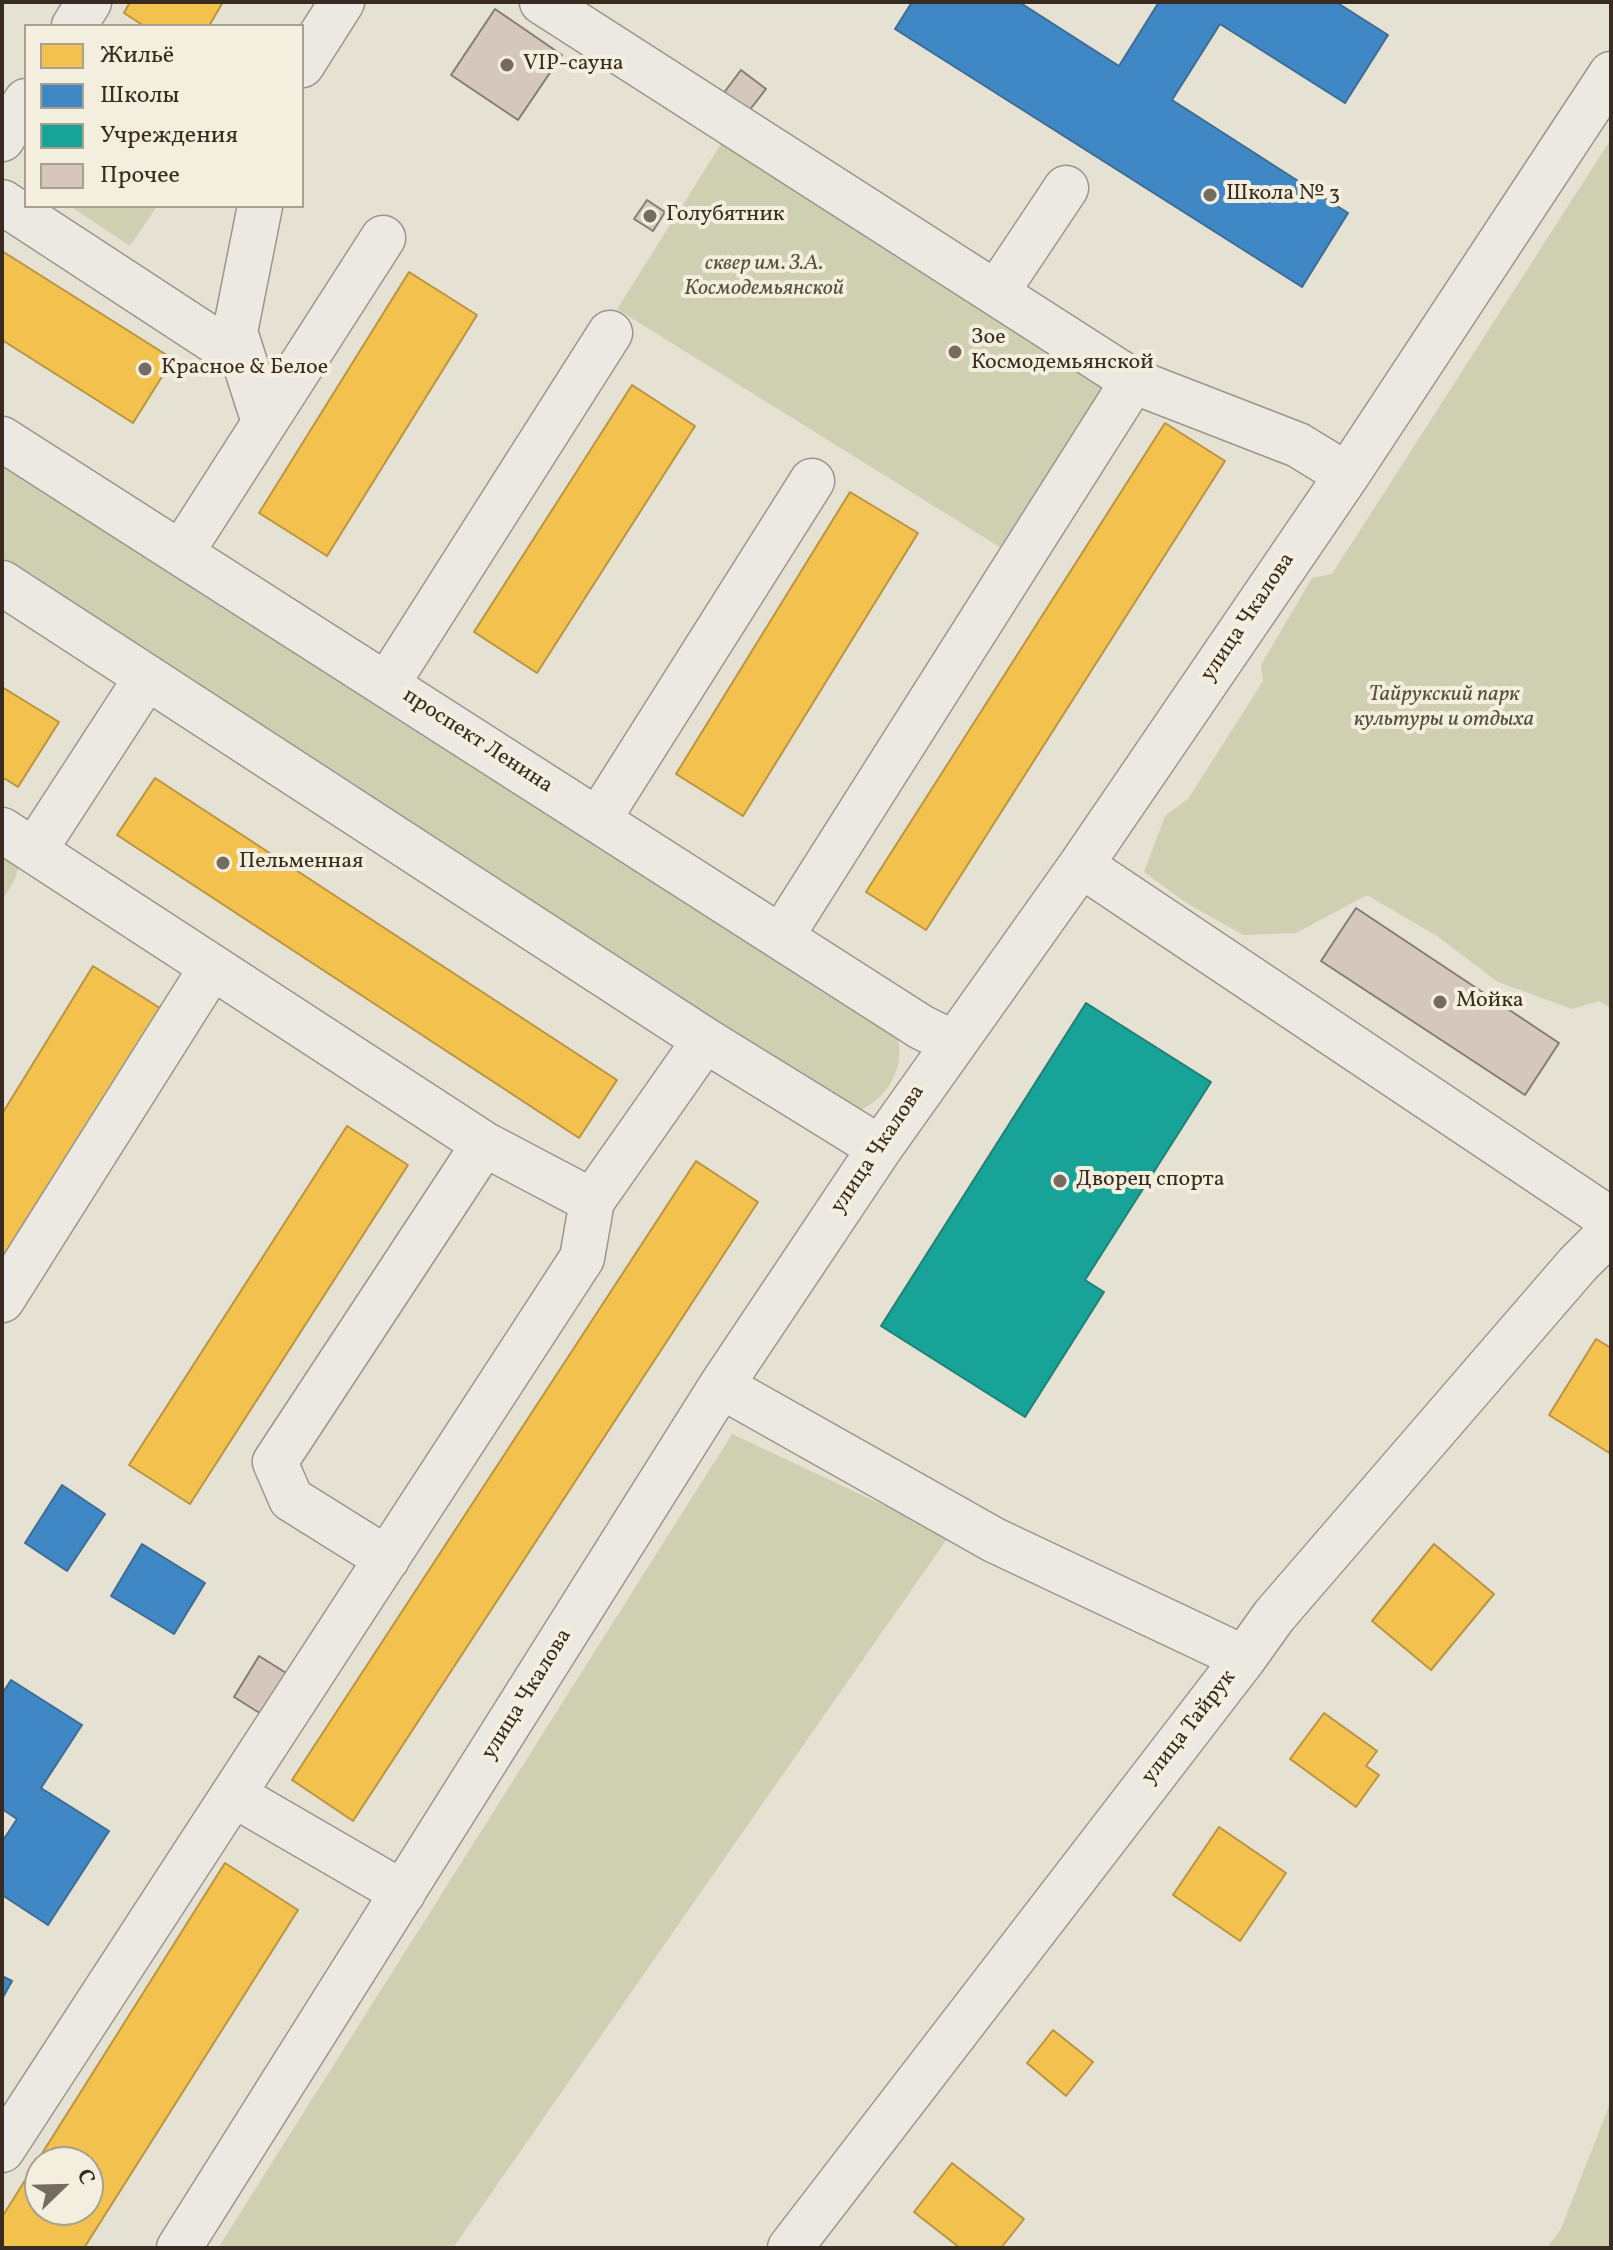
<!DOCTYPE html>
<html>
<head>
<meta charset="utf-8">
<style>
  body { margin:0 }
  #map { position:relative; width:1613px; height:2250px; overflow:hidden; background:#e5e1d3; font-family:Vollkorn,serif }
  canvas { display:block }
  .frame { position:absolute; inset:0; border:4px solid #382b22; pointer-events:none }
  .legend { position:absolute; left:24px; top:24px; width:280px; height:184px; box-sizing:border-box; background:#f3eedd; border:2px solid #a8a092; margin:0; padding:10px 14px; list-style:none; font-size:24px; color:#382b22 }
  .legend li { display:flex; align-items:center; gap:16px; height:40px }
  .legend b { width:40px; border:2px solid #a8a092 }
  .north { position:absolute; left:24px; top:2146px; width:80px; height:80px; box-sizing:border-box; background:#f3eedd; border:2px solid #a8a092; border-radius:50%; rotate:67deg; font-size:22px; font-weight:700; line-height:32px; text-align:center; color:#382b22 }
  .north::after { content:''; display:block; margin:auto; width:28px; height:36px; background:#756b60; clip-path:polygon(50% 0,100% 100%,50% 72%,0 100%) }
</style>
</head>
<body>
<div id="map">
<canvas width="1613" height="2250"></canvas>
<div class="frame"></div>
<ul class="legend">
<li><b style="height:22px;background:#f2c14e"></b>Жильё</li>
<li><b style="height:22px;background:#3f88c5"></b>Школы</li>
<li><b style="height:22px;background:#17a398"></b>Учреждения</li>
<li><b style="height:22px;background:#d6c7bc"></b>Прочее</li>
</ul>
<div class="north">С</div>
</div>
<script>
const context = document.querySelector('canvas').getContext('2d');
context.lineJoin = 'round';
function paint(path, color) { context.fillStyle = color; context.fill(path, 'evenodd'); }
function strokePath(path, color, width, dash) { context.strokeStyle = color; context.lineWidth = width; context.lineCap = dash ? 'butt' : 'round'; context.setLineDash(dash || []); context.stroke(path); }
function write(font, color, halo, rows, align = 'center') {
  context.font = font + ' Vollkorn,serif'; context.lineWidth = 8; context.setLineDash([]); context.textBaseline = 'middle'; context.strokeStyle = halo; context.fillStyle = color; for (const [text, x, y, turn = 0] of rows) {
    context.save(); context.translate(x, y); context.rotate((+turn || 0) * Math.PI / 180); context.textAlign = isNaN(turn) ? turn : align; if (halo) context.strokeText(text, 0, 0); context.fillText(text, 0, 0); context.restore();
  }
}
const green = new Path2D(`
  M 728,133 L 1114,377 L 1003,549 L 617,309 Z
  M 1611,139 L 1611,1008 L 1599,1001 L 1572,1009 L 1498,982 L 1437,936 L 1367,895 L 1296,933 L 1243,935 L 1185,902 L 1144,872 L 1165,816 L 1188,799 L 1263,681 L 1261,665 L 1312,578 L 1332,574 Z
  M 70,206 L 157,206 L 130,246 Z
  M 2,459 L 895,1033 C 911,1064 882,1111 847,1112 L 2,565 Z
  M 2,849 L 20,862 L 15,879 L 2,901 Z
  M 732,1434 L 949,1536 L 453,2248 L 218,2248 Z
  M 1611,2101 L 1611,2248 L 1547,2248 L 1561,2229 Z`);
const homes = new Path2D(`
  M 130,2 L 223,2 L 209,26 L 144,26 L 124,13 Z
  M 2,251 L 173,359 L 133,423 L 2,340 Z
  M 409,272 L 477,315 L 327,556 L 259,513 Z
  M 632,385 L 695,426 L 537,673 L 474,632 Z
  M 1165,423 L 1225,461 L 926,930 L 866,892 Z
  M 850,492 L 918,533 L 743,816 L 676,774 Z
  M 2,687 L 59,722 L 18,787 L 2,777 Z
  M 155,778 L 617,1080 L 579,1138 L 117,835 Z
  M 93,966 L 160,1008 L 2,1266 L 2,1114 Z
  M 347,1126 L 408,1165 L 190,1504 L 129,1465 Z
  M 696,1161 L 758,1202 L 353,1821 L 292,1780 Z
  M 1596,1339 L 1611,1348 L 1611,1454 L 1549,1415 Z
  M 1434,1544 L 1494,1594 L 1431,1670 L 1372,1621 Z
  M 1324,1713 L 1377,1751 L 1366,1766 L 1379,1775 L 1356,1807 L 1290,1759 Z
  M 1219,1827 L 1286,1873 L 1240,1941 L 1173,1895 Z
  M 225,1863 L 298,1910 L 84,2248 L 2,2248 L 2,2217 ZM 40,2162 L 88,2162 L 88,2210 L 40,2210 Z
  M 1053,2030 L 1093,2062 L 1066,2096 L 1027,2063 Z
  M 952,2163 L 1024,2219 L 1001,2248 L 960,2248 L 914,2212 Z`);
const schools = new Path2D(`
  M 912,2 L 1019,2 L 1119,66 L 1159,2 L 1336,2 L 1388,35 L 1345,103 L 1220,24 L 1172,100 L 1348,213 L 1302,287 L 895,29 Z
  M 62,1485 L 105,1514 L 67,1571 L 25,1543 Z
  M 142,1544 L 205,1583 L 174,1634 L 111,1596 Z
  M 11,1680 L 82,1725 L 41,1788 L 109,1831 L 48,1925 L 2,1895 L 2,1842 L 17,1819 L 2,1809 L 2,1694 Z
  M 2,1976 L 12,1981 L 2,1999 Z`);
const public = new Path2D(`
  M 1086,1003 L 1211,1082 L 1085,1280 L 1104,1292 L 1025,1417 L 881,1326 Z`);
const building = new Path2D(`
  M 495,9 L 562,55 L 518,120 L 451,75 Z
  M 741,70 L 766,89 L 745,116 L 720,98 Z
  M 647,200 L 665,212 L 653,231 L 634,219 Z
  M 1356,908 L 1559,1043 L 1525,1095 L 1321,961 Z
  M 259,1656 L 291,1676 L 266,1717 L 234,1697 Z`);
const minor = new Path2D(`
  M 542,2 L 1133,381 L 1298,445 L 1347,475
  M 74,26 L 89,2
  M 302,65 L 342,2
  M 2,139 L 26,101
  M 2,202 L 216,342 L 235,332
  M 260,206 L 235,332 L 264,422
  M 996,293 L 1066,188
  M 2,439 L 921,1027 L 953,1043
  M 181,553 L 383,238
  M 2,583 L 705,1040 L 880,1148
  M 387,684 L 610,333
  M 598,820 L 812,481
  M 2,830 L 484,1144 L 592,1201
  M 34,851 L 147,677
  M 1081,865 L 1611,1220
  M 781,937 L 1133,381
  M 2,1300 L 212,967
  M 721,1386 L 994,1540 L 1244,1658
  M 387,1559 L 291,1499 L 275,1462 L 484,1144
  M 234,1795 L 403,1893
  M 2,2150 L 582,1258 L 592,1201 L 705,1040
  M 179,2248 L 721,1386 L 880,1148 L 1081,865 L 1347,475 L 1611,74
  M 790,2248 L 1244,1658 L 1274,1616 L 1578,1264 L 1605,1237 L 1611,1226`);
const markers = [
  [507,65,8,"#756b60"],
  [1210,195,8,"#756b60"],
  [650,216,8,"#756b60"],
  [955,352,8,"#756b60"],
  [145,369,8,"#756b60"],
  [223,863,8,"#756b60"],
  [1440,1002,8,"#756b60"],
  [1060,1181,8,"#756b60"]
];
const poiNames = [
  ["VIP-сауна",523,65],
  ["Школа № 3",1226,195],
  ["Голубятник",666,216],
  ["Зое",971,339],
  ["Космодемьянской",971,364],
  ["Красное & Белое",161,369],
  ["Пельменная",239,863],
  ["Мойка",1456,1002],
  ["Дворец спорта",1076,1181]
];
const parkNames = [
  ["сквер им. З.А.",764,265],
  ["Космодемьянской",764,290],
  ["Тайрукский парк",1444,696],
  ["культуры и отдыха",1444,721]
];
const streetNames = [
  ["улица Чкалова",1249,618,-56],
  ["проспект Ленина",477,742,33],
  ["улица Чкалова",879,1150,-56],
  ["улица Чкалова",528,1695,-58],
  ["улица Тайрук",1190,1728,-52]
];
paint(green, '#ced0b1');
paint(homes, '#f2c14e');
strokePath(homes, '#ba9441', 2);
paint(schools, '#3f88c5');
strokePath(schools, '#3d6c94', 2);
paint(public, '#17a398');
strokePath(public, '#217f75', 2);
paint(building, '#d6c7bc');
strokePath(building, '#827d76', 2);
strokePath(minor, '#9a968d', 47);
strokePath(minor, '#ebe9e1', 44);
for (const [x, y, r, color] of markers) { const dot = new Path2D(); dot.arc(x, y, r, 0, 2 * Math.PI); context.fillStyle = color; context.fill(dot); strokePath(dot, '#f3eedd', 3); }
write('22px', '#382b22', '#f3eedd', poiNames, 'left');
write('italic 22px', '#59513f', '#f3eedd', parkNames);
write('22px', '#382b22', '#f3eedd', streetNames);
</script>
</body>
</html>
